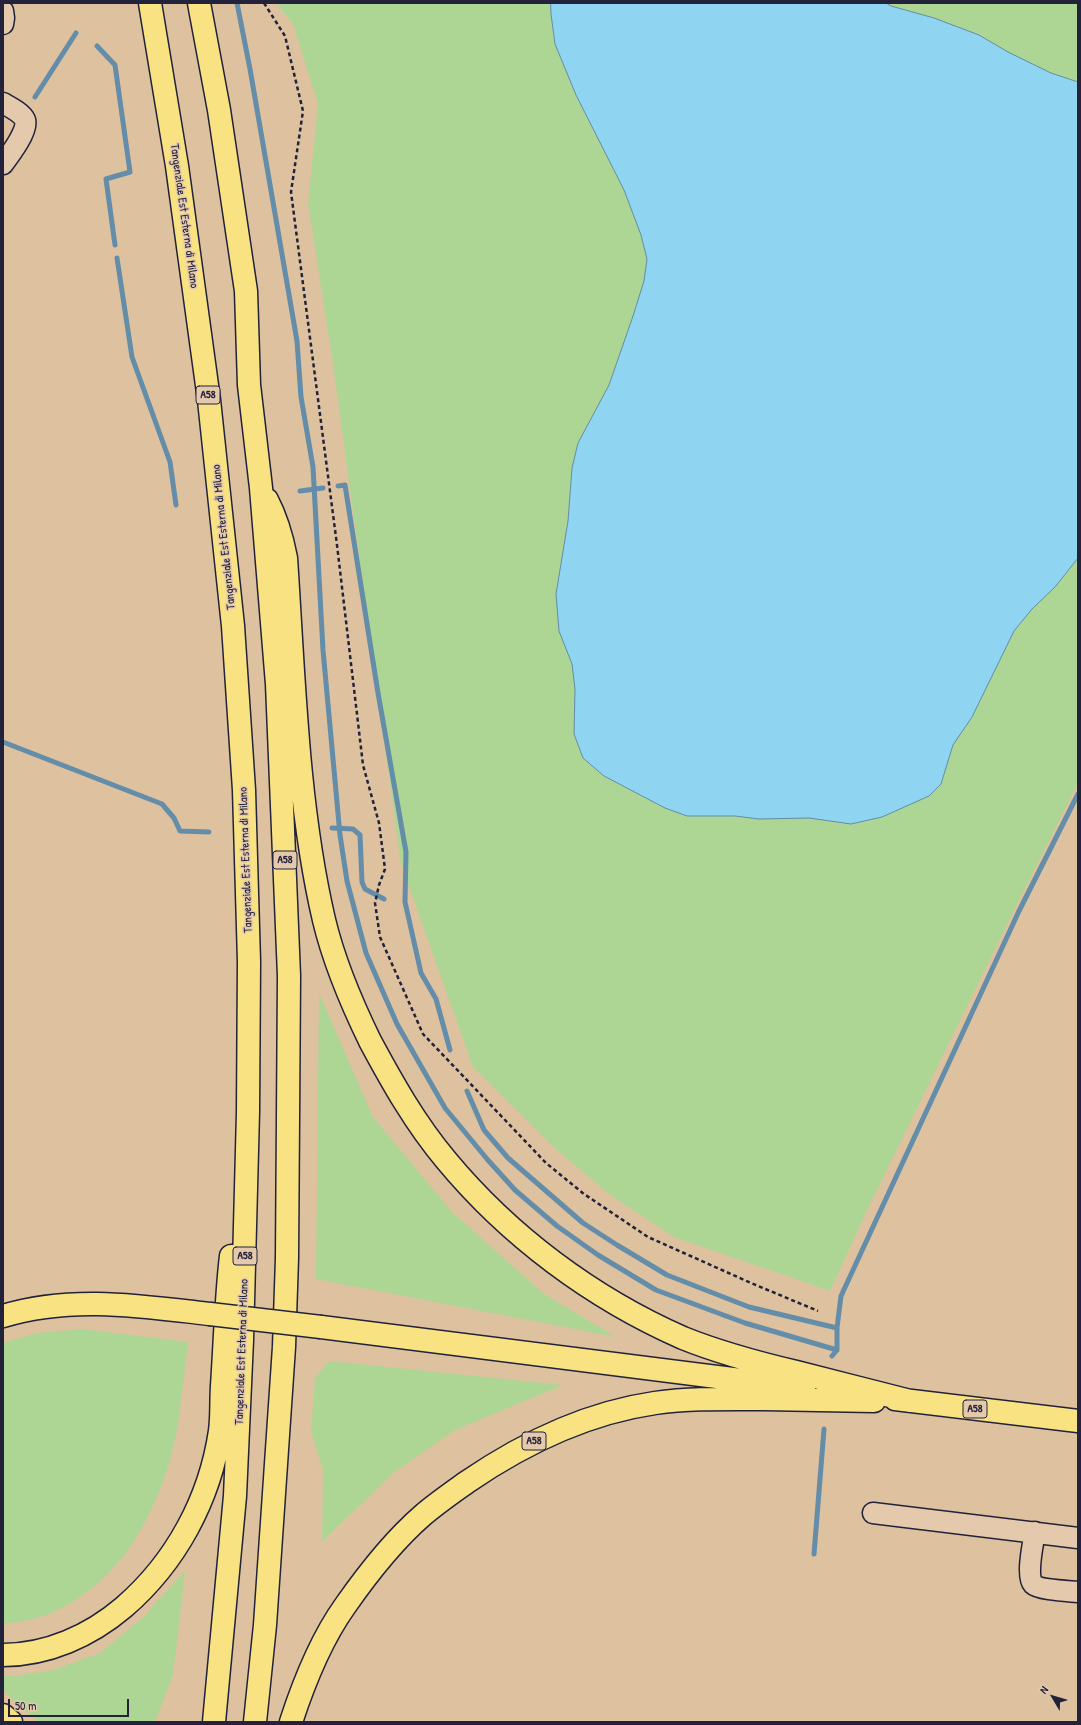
<!DOCTYPE html>
<html>
<head>
<meta charset="utf-8">
<style>
  body { margin:0 }
  #map { position:relative; width:1081px; height:1725px; overflow:hidden; background:#dec19f; font-family:"Patrick Hand",sans-serif }
  canvas { display:block }
  .frame { position:absolute; inset:0; border:4px solid #22223b; pointer-events:none }
  .north { position:absolute; left:1033px; top:1677px; width:40px; height:40px; -webkit-text-stroke:3px #e4c9ac; paint-order:stroke; rotate:308deg; font-size:11px; font-weight:700; line-height:16px; text-align:center; color:#22223b }
  .north::after { content:''; display:block; margin:auto; width:14px; height:18px; background:#22223b; clip-path:polygon(50% 0,100% 100%,50% 72%,0 100%) }
  .scale { position:absolute; left:8px; top:1699px; width:121px; height:18px; box-sizing:border-box; border:2px solid #22223b; border-top:0; padding-left:5px; font-size:12px; line-height:14px; white-space:nowrap; color:#22223b; -webkit-text-stroke:3px #e4c9ac; paint-order:stroke }
</style>
</head>
<body>
<div id="map">
<canvas width="1081" height="1725"></canvas>
<div class="frame"></div>
<div class="north">N</div>
<div class="scale">50 m</div>
</div>
<script>
const context = document.querySelector('canvas').getContext('2d');
context.lineJoin = 'round';
function paint(path, color) { context.fillStyle = color; context.fill(path, 'evenodd'); }
function strokePath(path, color, width, dash) { context.strokeStyle = color; context.lineWidth = width; context.lineCap = dash ? 'butt' : 'round'; context.setLineDash(dash || []); context.stroke(path); }
function write(font, color, halo, rows, align = 'center') {
  context.font = font + ' "Patrick Hand",sans-serif'; context.lineWidth = 3; context.setLineDash([]); context.textBaseline = 'middle'; context.strokeStyle = halo; context.fillStyle = color; for (const [text, x, y, turn = 0] of rows) {
    context.save(); context.translate(x, y); context.rotate((+turn || 0) * Math.PI / 180); context.textAlign = isNaN(turn) ? turn : align; if (halo) context.strokeText(text, 0, 0); context.fillText(text, 0, 0); context.restore();
  }
}
const green = new Path2D(`
  M 276,3 L 1078,3 L 1078,783 L 1019,900 L 867,1210 L 830,1291 L 674,1237 L 609,1194 L 557,1150 L 473,1067 L 401,864 L 334,371 L 308,203 L 318,104 L 293,24 Z
  M 319,993 L 373,1117 L 452,1212 L 544,1294 L 616,1337 L 316,1279 Z
  M 82,1329 L 188,1342 C 182,1387 180,1436 164,1479 C 156,1501 140,1535 125,1554 C 96,1591 52,1623 3,1623 L 3,1343 L 37,1333 Z
  M 329,1361 L 563,1385 L 455,1430 L 393,1473 L 322,1542 L 323,1470 L 311,1432 L 315,1378 Z
  M 185,1571 L 173,1675 L 155,1722 L 39,1722 L 3,1691 L 3,1675 L 14,1676 L 53,1670 L 100,1653 L 142,1618 Z`);
const water = new Path2D(`
  M 551,3 L 886,3 L 891,6 L 934,18 L 979,35 L 1008,52 L 1051,73 L 1078,82 L 1078,558 L 1055,587 L 1032,609 L 1014,631 L 972,717 L 953,745 L 941,784 L 929,796 L 882,817 L 851,824 L 809,818 L 759,819 L 735,816 L 687,816 L 665,808 L 604,776 L 583,758 L 574,734 L 575,689 L 572,664 L 559,631 L 556,594 L 568,521 L 572,468 L 578,443 L 609,385 L 633,316 L 644,281 L 647,259 L 641,235 L 624,190 L 576,95 L 555,44 L 551,14 Z`);
const stream = new Path2D(`
  M 237,3 L 250,69 L 297,341 L 301,397 L 313,467 L 323,650 L 340,835 L 347,881 L 366,953 L 397,1024 L 445,1108 L 487,1159 L 515,1190 L 557,1226 L 598,1255 L 656,1290 L 745,1323 L 837,1350
  M 97,46 L 115,65 L 130,172 L 106,179 L 115,245
  M 35,97 L 76,33
  M 117,258 L 132,357 L 170,462 L 176,505
  M 338,486 L 345,485 L 378,693 L 406,852 L 405,902 L 421,973 L 436,999 L 450,1050
  M 300,491 L 323,488
  M 3,742 L 162,804 L 174,818 L 180,831 L 209,832
  M 332,828 L 353,829 L 360,835 L 362,882 L 365,889 L 384,899
  M 467,1091 L 484,1130 L 508,1158 L 583,1223 L 617,1245 L 667,1275 L 749,1307 L 837,1328
  M 832,1356 L 837,1350 L 837,1328 L 841,1296 L 1019,911 L 1078,794
  M 814,1554 L 824,1429`);
const path = new Path2D(`
  M 264,3 L 285,36 L 303,111 L 291,192 L 337,545 L 363,765 L 379,823 L 385,869 L 379,885 L 375,903 L 380,937 L 423,1034 L 546,1163 L 584,1194 L 648,1237 L 751,1283 L 818,1311`);
const minor = new Path2D(`
  M 3,11 L 4,18 L 3,24
  M 3,103 C 10,107 22,113 25,120 C 29,130 9,156 3,164
  M 873,1513 L 1078,1538
  M 1035,1532 C 1033,1543 1026,1577 1033,1584 C 1039,1590 1068,1591 1078,1592`);
const highway = new Path2D(`
  M 150,3 L 177,166 L 209,400 L 233,626 L 244,790 L 249,962 L 248,1112 L 242,1340 L 235,1496 L 214,1722
  M 199,3 L 219,110 L 246,291 L 249,385 L 261,488 L 277,684 L 289,976 L 287,1258 L 284,1347 L 265,1625 L 255,1722
  M 267,500 C 277,519 282,537 286,558 C 294,677 297,804 324,920 C 334,962 351,1002 370,1041 C 392,1082 415,1123 446,1160 C 509,1236 592,1298 683,1338 C 720,1353 758,1363 796,1372 C 834,1382 872,1391 910,1401
  M 3,1316 C 71,1295 141,1306 210,1314
  M 321,1327 L 804,1388
  M 895,1399 L 1078,1421
  M 3,1655 C 47,1655 90,1636 124,1607 C 176,1562 210,1499 220,1431 C 222,1416 221,1400 222,1386 C 225,1342 226,1299 231,1256
  M 3,1715 L 11,1722
  M 291,1722 C 304,1682 320,1641 345,1606 C 368,1573 393,1541 423,1515 C 437,1503 453,1492 467,1482 C 524,1443 586,1413 655,1403 C 691,1398 727,1399 764,1399 C 801,1400 837,1400 874,1401`);
const highwayBridge = new Path2D(`
  M 210,1314 L 321,1327`);
const shields = [
  [208,395,24],
  [285,860,24],
  [245,1256,24],
  [975,1409,24],
  [534,1441,24]
];
const shieldNames = [
  ["A58",208,395],
  ["A58",285,860],
  ["A58",245,1256],
  ["A58",975,1409],
  ["A58",534,1441]
];
const streetNames = [
  ["Tangenziale Est Esterna di Milano",184,216,82],
  ["Tangenziale Est Esterna di Milano",224,537,-96],
  ["Tangenziale Est Esterna di Milano",246,860,-92],
  ["Tangenziale Est Esterna di Milano",242,1352,-88]
];
paint(green, '#add694');
paint(water, '#8fd4f0');
strokePath(water, '#638da8', 1);
strokePath(stream, '#638da8', 5);
strokePath(minor, '#22223b', 23);
strokePath(highway, '#22223b', 25);
strokePath(path, '#22223b', 2.5, [4, 3]);
strokePath(minor, '#e4c9ac', 20);
strokePath(highway, '#f8e281', 22);
strokePath(highwayBridge, '#22223b', 25, []);
strokePath(highwayBridge, '#f8e281', 22);
for (const [x, y, w] of shields) { const box = new Path2D(); box.roundRect(x - w / 2, y - 9, w, 18, 3); context.fillStyle = '#e4c9ac'; context.fill(box); strokePath(box, '#22223b', 1); }
write('bold 11px', '#22223b', null, shieldNames);
write('12px', '#22223b', '#e4c9ac', streetNames);
</script>
</body>
</html>
